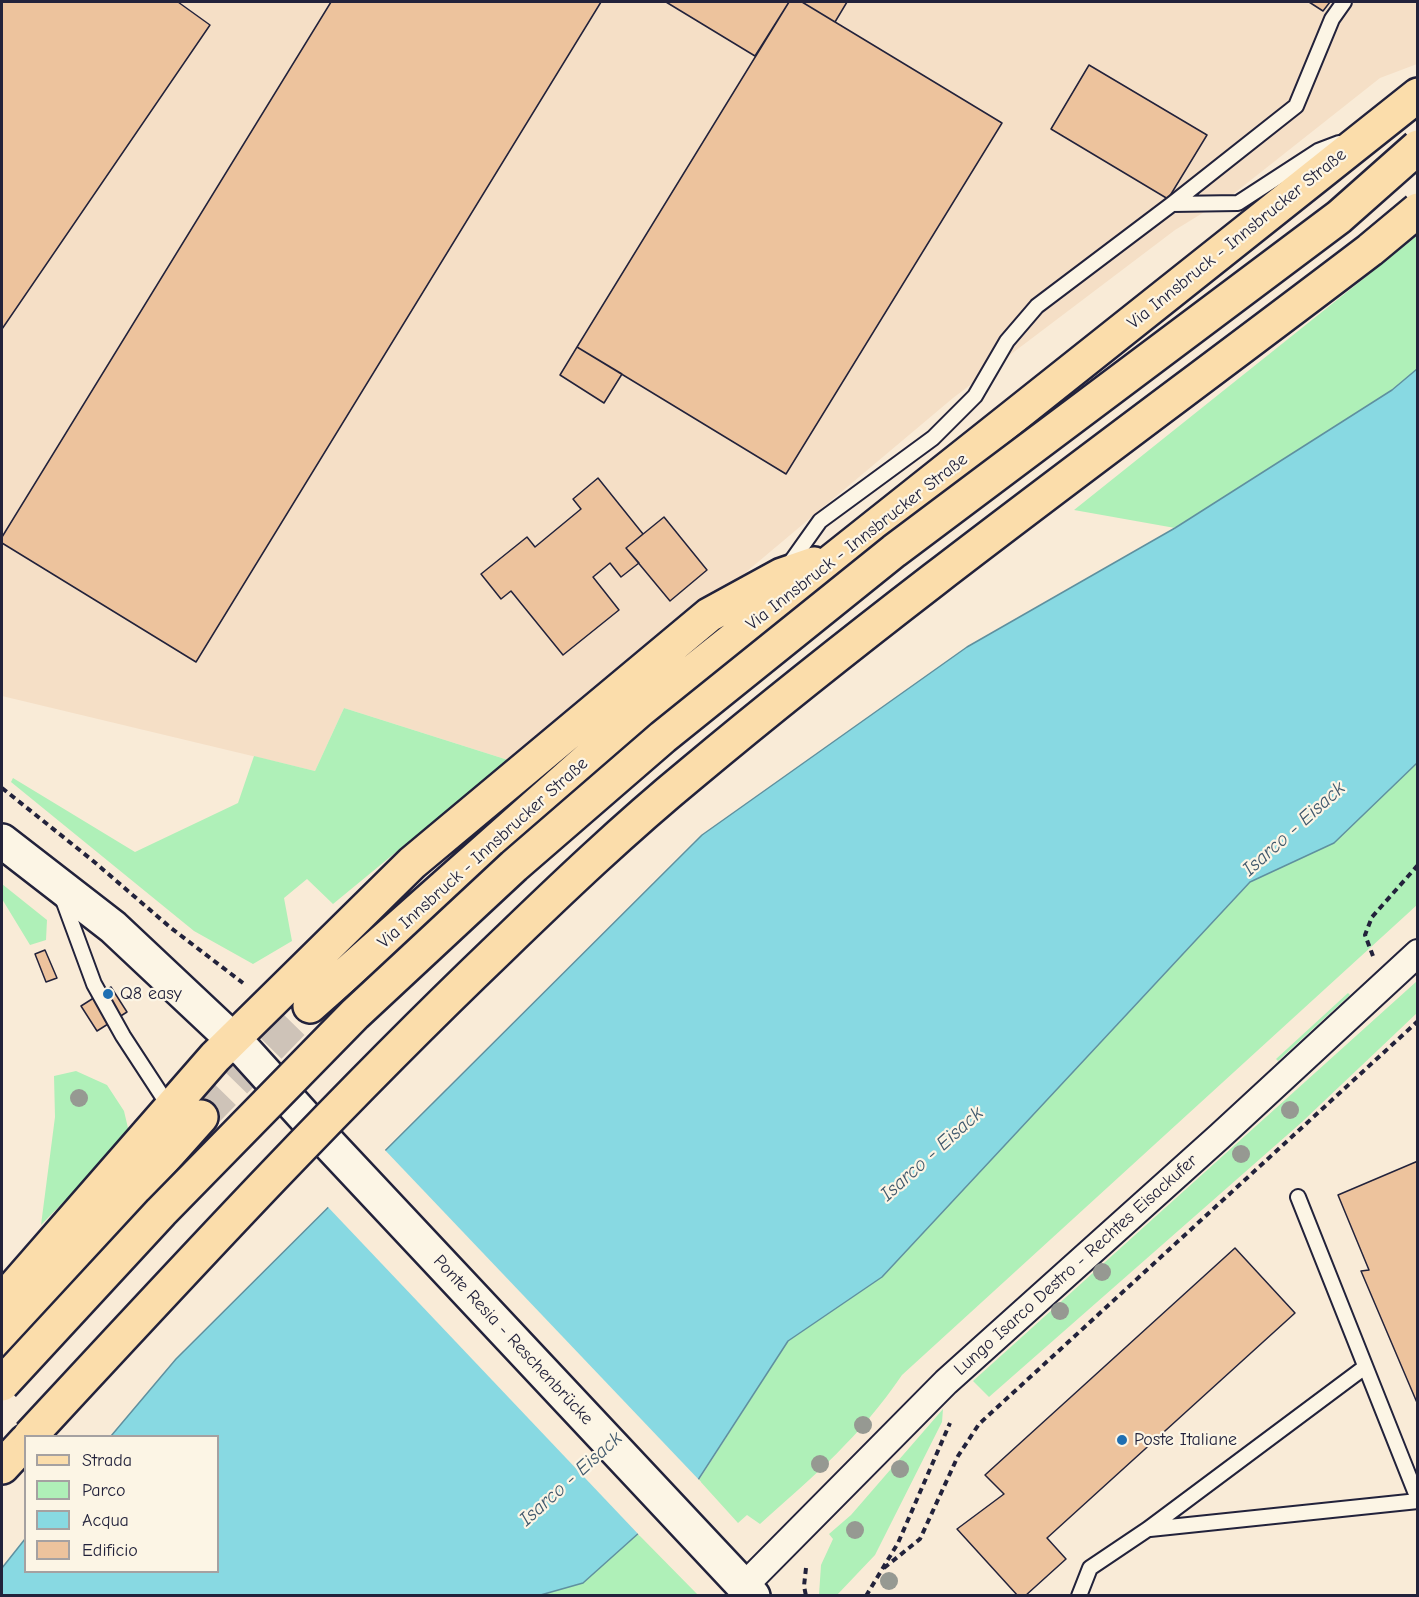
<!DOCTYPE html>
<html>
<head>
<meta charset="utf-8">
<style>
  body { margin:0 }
  #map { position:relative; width:1419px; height:1597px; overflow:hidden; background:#f9ebd7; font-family:"Comic Neue",sans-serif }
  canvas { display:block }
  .frame { position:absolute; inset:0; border:3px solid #22223b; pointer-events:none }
  .legend { position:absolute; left:24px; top:1435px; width:195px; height:138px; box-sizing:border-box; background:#fcf5e5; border:2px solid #a5a1a1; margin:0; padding:8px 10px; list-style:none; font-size:18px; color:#22223b }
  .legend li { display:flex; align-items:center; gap:12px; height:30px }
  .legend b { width:30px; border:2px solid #a5a1a1 }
</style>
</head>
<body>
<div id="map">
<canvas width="1419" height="1597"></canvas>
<div class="frame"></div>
<ul class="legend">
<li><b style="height:8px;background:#fbddab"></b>Strada</li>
<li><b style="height:16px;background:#aff0b8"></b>Parco</li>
<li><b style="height:16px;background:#88d9e2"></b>Acqua</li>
<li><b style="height:16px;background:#edc39d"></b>Edificio</li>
</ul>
</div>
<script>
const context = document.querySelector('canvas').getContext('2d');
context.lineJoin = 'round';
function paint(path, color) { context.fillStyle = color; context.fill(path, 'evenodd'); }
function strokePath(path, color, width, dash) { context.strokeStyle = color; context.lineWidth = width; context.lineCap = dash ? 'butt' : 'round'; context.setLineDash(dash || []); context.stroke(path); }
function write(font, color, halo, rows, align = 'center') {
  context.font = font + ' "Comic Neue",sans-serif'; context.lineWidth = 4.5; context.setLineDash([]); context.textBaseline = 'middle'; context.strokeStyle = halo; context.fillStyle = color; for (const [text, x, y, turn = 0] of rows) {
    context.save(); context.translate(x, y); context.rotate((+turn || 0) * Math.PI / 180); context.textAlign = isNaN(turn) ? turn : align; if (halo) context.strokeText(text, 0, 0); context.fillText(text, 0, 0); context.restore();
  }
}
const built = new Path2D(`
  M 2,2 L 1417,2 L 1417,64 L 1380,78 L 1232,195 L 1175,230 L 953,398 L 720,594 L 508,760 L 344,708 L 315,771 L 2,696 Z`);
const green = new Path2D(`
  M 1417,236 L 1417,369 L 1392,390 L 1175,528 L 1074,510 Z
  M 344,708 L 508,760 L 333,904 L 307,879 L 284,898 L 292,941 L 253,964 L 194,931 L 11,782 L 13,778 L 135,852 L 238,803 L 254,756 L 315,771 Z
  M 1417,763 L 1417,905 L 902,1375 C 859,1438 816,1474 760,1524 L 747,1515 L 738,1523 L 699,1480 L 788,1341 L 882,1277 L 1250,882 L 1334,843 Z
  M 2,884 L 47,920 L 46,940 L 30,945 L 2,899 Z
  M 1417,981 L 1417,1013 L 1302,1122 L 989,1397 L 973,1381 Z
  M 1348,993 L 1350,995 L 1278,1061 L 1276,1059 Z
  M 76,1071 L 107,1085 L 124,1111 L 128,1128 L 120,1144 L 41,1225 L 55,1117 L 54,1076 Z
  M 943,1409 L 942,1422 L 875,1555 L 837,1595 L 819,1595 L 821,1565 L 833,1539 L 829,1534 L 851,1515 Z
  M 638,1534 L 698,1595 L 537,1596 L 583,1583 Z`);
const water = new Path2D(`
  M 1417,369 L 1417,763 L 1334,843 L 1250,882 L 882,1277 L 788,1341 L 698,1480 L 583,1583 L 537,1596 L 2,1596 L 2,1568 L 25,1539 L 26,1572 L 218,1572 L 218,1436 L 111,1436 L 176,1359 L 702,835 L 967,647 L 1175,528 L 1392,390 Z`);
const pier = new Path2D(`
  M 383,1148 L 701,1482 L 640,1536 L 326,1205 Z`);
const building = new Path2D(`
  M 2,2 L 178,2 L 210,25 L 2,329 Z
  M 331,2 L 601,2 L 196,662 L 2,543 L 2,537 Z
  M 666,2 L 789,2 L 755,56 Z
  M 789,2 L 802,2 L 1002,123 L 786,474 L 577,347 Z
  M 802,2 L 847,2 L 835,22 Z
  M 1309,2 L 1330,2 L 1323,11 Z
  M 1089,65 L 1207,135 L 1168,199 L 1051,129 Z
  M 577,347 L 622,374 L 604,403 L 560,375 Z
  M 598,478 L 643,534 L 626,548 L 639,563 L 621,577 L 610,563 L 593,577 L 619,610 L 563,655 L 511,591 L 501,599 L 481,574 L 527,537 L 535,547 L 581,509 L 573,499 Z
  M 664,517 L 707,570 L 670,601 L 626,548 Z
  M 45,950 L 57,978 L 46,982 L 35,954 Z
  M 111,987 L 127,1012 L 97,1031 L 81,1006 Z
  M 1418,1161 L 1418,1405 L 1361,1271 L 1369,1270 L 1338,1195 Z
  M 1235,1248 L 1295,1313 L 1047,1538 L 1066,1559 L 1025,1596 L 1018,1596 L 957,1529 L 1004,1494 L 985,1475 Z`);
const primaryTunnel = new Path2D(`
  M 201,1117 L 310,1006`);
const path = new Path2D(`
  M 2,788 L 92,860 L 171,928 L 243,983
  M 1373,956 L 1365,935 L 1372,917 L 1418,865
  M 806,1568 L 804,1586 L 806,1596
  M 884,1568 L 920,1539 L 958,1456 L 979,1424 L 1418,1021
  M 866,1596 L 898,1543 L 950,1423`);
const service = new Path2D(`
  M 1172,204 L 1238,203 L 1318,151 L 1339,143
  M 788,566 L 820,521 L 933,438 L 975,396 L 1007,341 L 1037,306 L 1172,204 L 1296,106 L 1332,19 L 1344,2
  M 62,897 L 94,984 L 123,1036 L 170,1108
  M 1298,1197 L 1418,1499
  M 1150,1529 L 1418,1501
  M 1079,1596 L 1090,1568 L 1148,1529 L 1365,1367`);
const minor = new Path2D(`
  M 744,1586 L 946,1382 L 1220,1136 L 1418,953`);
const secondary = new Path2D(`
  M 2,841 L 113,927 L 246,1052 L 331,1146 L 753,1596`);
const primary = new Path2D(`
  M 310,1006 L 632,720 L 1418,95
  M 2,1301 L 215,1057 L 412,863 L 709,615 L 782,575 L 814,564
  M 2,1340 L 201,1117`);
const motorway = new Path2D(`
  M 2,1467 L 26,1441`);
const motorwayBridge = new Path2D(`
  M 2,1384 L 161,1212 L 355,1014 L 514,866 L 663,737 L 894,551 L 1339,217 L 1418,147
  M 30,1436 C 183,1271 336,1105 499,949 C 561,889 625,828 692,773 C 911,590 1143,423 1370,250 L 1418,210`);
const trees = [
  [79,1098],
  [1290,1110],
  [1241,1154],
  [1102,1272],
  [1060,1311],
  [863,1425],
  [820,1464],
  [900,1469],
  [855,1530],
  [889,1581]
];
const markers = [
  [108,994,6,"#1f6fb2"],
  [1122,1440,6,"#1f6fb2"]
];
const streetNames = [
  ["Via Innsbruck - Innsbrucker Straße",1237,239,-39],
  ["Via Innsbruck - Innsbrucker Straße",857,542,-38],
  ["Via Innsbruck - Innsbrucker Straße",483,853,-42],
  ["Lungo Isarco Destro - Rechtes Eisackufer",1076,1265,-42],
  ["Ponte Resia - Reschenbrücke",513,1340,47]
];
const poiNames = [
  ["Q8 easy",120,994],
  ["Poste Italiane",1134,1440]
];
const waterNames = [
  ["Isarco - Eisack",1294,829,-42],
  ["Isarco - Eisack",932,1154,-42],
  ["Isarco - Eisack",571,1479,-42]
];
paint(built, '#f5dfc6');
paint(green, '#aff0b8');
paint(water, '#88d9e2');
strokePath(water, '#5f909f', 1.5);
paint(pier, '#f9ebd7');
paint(building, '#edc39d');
strokePath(building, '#22223b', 1.5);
strokePath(primaryTunnel, '#cec3b8', 33, [33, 16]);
strokePath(service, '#22223b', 18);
strokePath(minor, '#22223b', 30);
strokePath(secondary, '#22223b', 38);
strokePath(primary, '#22223b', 38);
strokePath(motorway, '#22223b', 38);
strokePath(path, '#22223b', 4, [6, 4.5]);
strokePath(service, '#fcf5e5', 14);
strokePath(minor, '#fcf5e5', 26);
strokePath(secondary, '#fcf5e5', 33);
strokePath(primary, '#fbddab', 33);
strokePath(motorway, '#fbddab', 33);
strokePath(motorwayBridge, '#22223b', 38, []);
strokePath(motorwayBridge, '#fbddab', 33);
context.fillStyle = '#969992';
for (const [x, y] of trees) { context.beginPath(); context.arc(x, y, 9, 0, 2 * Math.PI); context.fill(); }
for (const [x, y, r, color] of markers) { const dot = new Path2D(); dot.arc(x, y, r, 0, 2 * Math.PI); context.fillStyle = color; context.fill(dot); strokePath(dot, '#fcf5e5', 2); }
write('18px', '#22223b', '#fcf5e5', streetNames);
write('18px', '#22223b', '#fcf5e5', poiNames, 'left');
write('italic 20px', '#41596d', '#fcf5e5', waterNames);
</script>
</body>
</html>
